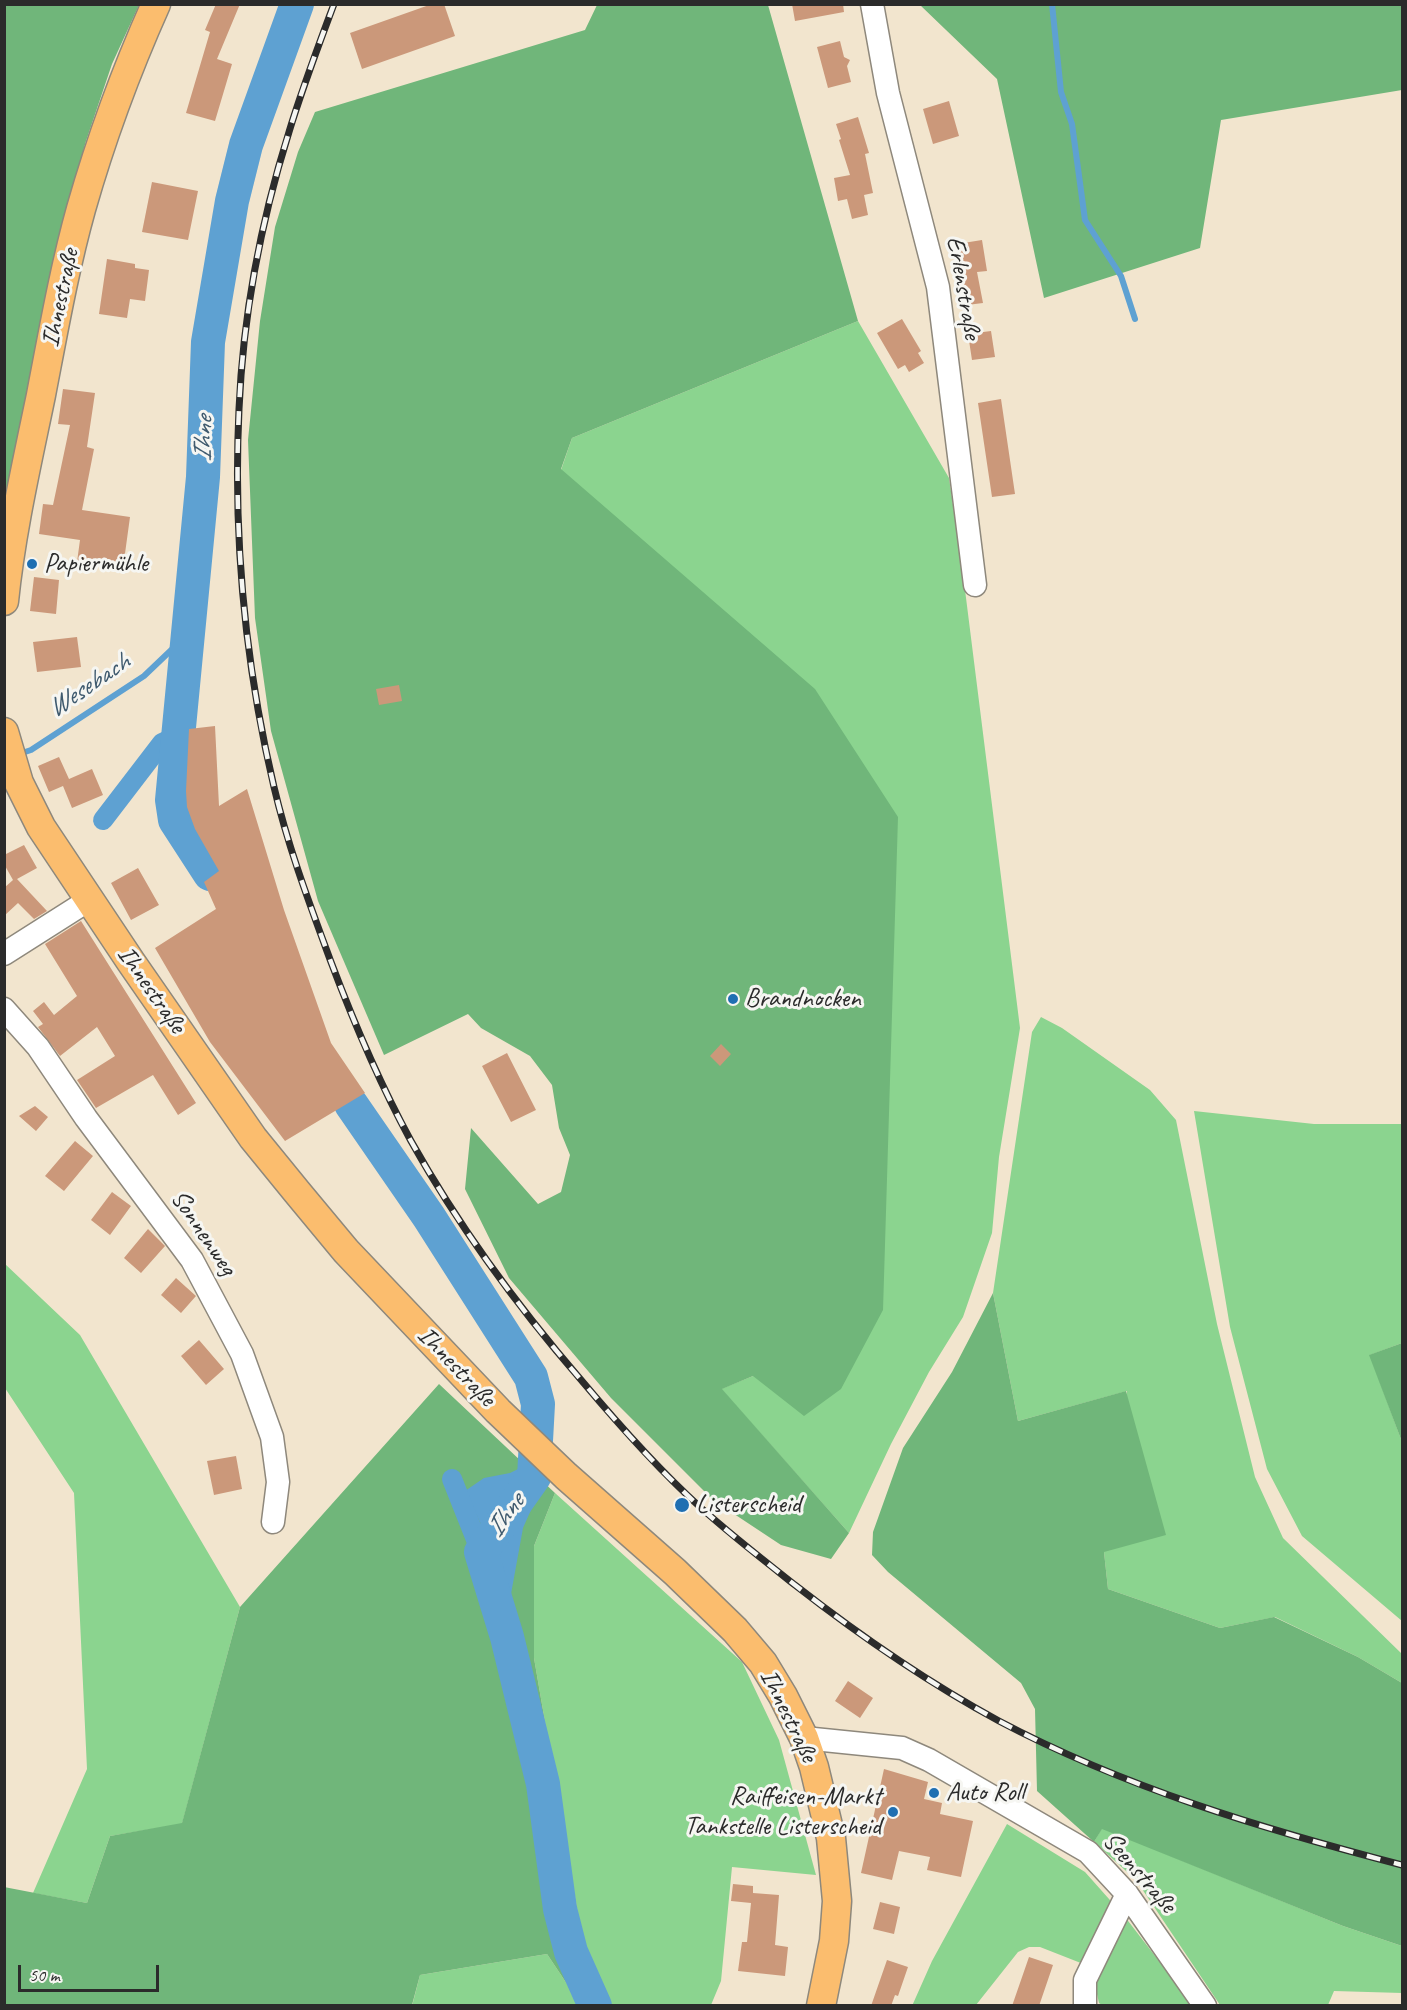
<!DOCTYPE html>
<html>
<head>
<meta charset="utf-8">
<style>
  body { margin:0 }
  #map { position:relative; width:1407px; height:2010px; overflow:hidden; background:#f2e5ce; font-family:Caveat,sans-serif }
  canvas { display:block }
  .frame { position:absolute; inset:0; border:6px solid #2b2b2b; pointer-events:none }
  .scale { position:absolute; left:18px; top:1965px; width:141px; height:27px; box-sizing:border-box; border:3px solid #2b2b2b; border-top:0; padding-left:8px; font-size:18px; line-height:21px; white-space:nowrap; color:#2b2b2b; -webkit-text-stroke:4px #f6f6f2; paint-order:stroke }
</style>
</head>
<body>
<div id="map">
<canvas width="1407" height="2010"></canvas>
<div class="frame"></div>
<div class="scale">50 m</div>
</div>
<script>
const context = document.querySelector('canvas').getContext('2d');
context.lineJoin = 'round';
function paint(path, color) { context.fillStyle = color; context.fill(path, 'evenodd'); }
function strokePath(path, color, width, dash) { context.strokeStyle = color; context.lineWidth = width; context.lineCap = dash ? 'butt' : 'round'; context.setLineDash(dash || []); context.stroke(path); }
function write(font, color, halo, rows, align = 'center') {
  context.font = font + ' Caveat,sans-serif'; context.lineWidth = 6; context.setLineDash([]); context.textBaseline = 'middle'; context.strokeStyle = halo; context.fillStyle = color; for (const [text, x, y, turn = 0] of rows) {
    context.save(); context.translate(x, y); context.rotate((+turn || 0) * Math.PI / 180); context.textAlign = isNaN(turn) ? turn : align; if (halo) context.strokeText(text, 0, 0); context.fillText(text, 0, 0); context.restore();
  }
}
const green = new Path2D(`
  M 858,321 L 949,478 L 961,558 L 1020,1028 L 999,1157 L 992,1233 L 963,1317 L 929,1372 L 891,1444 L 849,1533 L 721,1389 L 753,1376 L 561,470 L 572,438 Z
  M 1041,1017 L 1062,1028 L 1150,1090 L 1176,1120 L 1217,1324 L 1255,1477 L 1283,1538 L 1402,1654 L 1402,1683 L 1358,1657 L 1275,1617 L 1220,1628 L 1108,1589 L 1104,1552 L 1127,1391 L 1018,1421 L 993,1293 L 1032,1032 Z
  M 1194,1111 L 1314,1124 L 1402,1124 L 1402,1343 L 1370,1355 L 1402,1442 L 1402,1621 L 1302,1536 L 1267,1469 L 1230,1327 Z
  M 4,1263 L 80,1335 L 240,1607 L 182,1824 L 110,1836 L 87,1903 L 33,1893 L 87,1769 L 74,1493 L 5,1388 Z
  M 555,1493 L 742,1662 L 779,1740 L 816,1875 L 732,1867 L 721,1981 L 711,2005 L 603,2005 L 585,1954 L 534,1658 L 534,1546 Z
  M 1007,1824 L 1085,1872 L 1125,1917 L 1193,2005 L 1102,2005 L 1099,2003 L 1091,1967 L 1040,1947 L 1029,1947 L 1018,1952 L 976,2005 L 912,2006 L 932,1961 Z
  M 1102,1828 L 1343,1926 L 1402,1946 L 1402,1993 L 1334,1991 L 1328,2005 L 1220,2005 L 1136,1880 L 1094,1842 Z
  M 547,1954 L 581,2005 L 412,2006 L 420,1975 Z`);
const forest = new Path2D(`
  M 5,5 L 139,5 L 112,64 L 86,141 L 67,208 L 48,283 L 5,506 Z
  M 597,5 L 768,5 L 858,321 L 572,438 L 561,469 L 815,689 L 898,817 L 883,1310 L 841,1389 L 804,1416 L 753,1376 L 722,1389 L 849,1533 L 831,1559 L 781,1545 L 713,1500 L 611,1398 L 509,1278 L 465,1189 L 471,1128 L 538,1204 L 561,1192 L 570,1155 L 559,1128 L 552,1085 L 530,1056 L 481,1028 L 468,1014 L 384,1055 L 318,901 L 271,731 L 255,618 L 248,440 L 260,321 L 275,227 L 298,152 L 315,112 L 585,30 Z
  M 920,5 L 1402,5 L 1402,90 L 1221,120 L 1200,248 L 1044,298 L 997,79 Z
  M 993,1293 L 1018,1421 L 1126,1391 L 1166,1535 L 1104,1552 L 1108,1589 L 1220,1628 L 1274,1617 L 1358,1657 L 1402,1683 L 1402,1946 L 1343,1926 L 1102,1829 L 1094,1842 L 1037,1791 L 1035,1709 L 1021,1683 L 888,1572 L 872,1555 L 873,1532 L 903,1448 L 952,1372 Z
  M 1402,1343 L 1402,1442 L 1369,1355 Z
  M 439,1384 L 555,1493 L 534,1546 L 534,1658 L 585,1954 L 603,2005 L 581,2005 L 547,1954 L 420,1975 L 412,2005 L 5,2005 L 4,1887 L 87,1903 L 110,1836 L 182,1823 L 240,1607 Z`);
const water = new Path2D(`
  M 522,1467 L 542,1485 L 523,1528 L 511,1594 L 506,1591 L 502,1585 L 489,1541 L 465,1491 L 484,1478 L 510,1473 Z`);
const stream = new Path2D(`
  M 1052,4 L 1061,92 L 1072,124 L 1085,220 L 1121,276 L 1135,319
  M 19,754 L 31,750 L 144,676 L 187,635`);
const canal = new Path2D(`
  M 103,820 L 162,743 L 177,736
  M 452,1479 L 481,1552`);
const river = new Path2D(`
  M 210,874 L 175,820 L 172,800 L 203,477 L 208,342 L 232,201 L 246,145 L 297,4
  M 351,1104 L 429,1217 L 531,1377 L 538,1404 L 534,1477 L 481,1552 L 507,1637 L 543,1784 L 560,1909 L 571,1952 L 595,2006`);
const building = new Path2D(`
  M 216,4 L 240,4 L 217,59 L 232,64 L 215,121 L 186,113 L 210,32 L 205,30 Z
  M 432,4 L 444,4 L 455,36 L 362,69 L 350,33 Z
  M 792,4 L 843,4 L 844,12 L 795,21 Z
  M 840,41 L 844,57 L 850,60 L 847,66 L 851,82 L 828,88 L 817,47 Z
  M 949,101 L 959,136 L 933,144 L 923,109 Z
  M 858,117 L 869,153 L 865,154 L 873,193 L 864,195 L 868,215 L 852,219 L 847,199 L 838,201 L 834,178 L 850,175 L 839,140 L 841,139 L 836,124 Z
  M 152,182 L 198,191 L 188,240 L 142,232 Z
  M 982,240 L 987,271 L 977,272 L 983,303 L 967,305 L 957,244 Z
  M 107,259 L 135,264 L 135,268 L 149,270 L 145,301 L 130,299 L 127,318 L 99,314 Z
  M 902,319 L 921,351 L 918,353 L 924,363 L 909,372 L 905,365 L 898,369 L 877,333 Z
  M 991,331 L 995,357 L 972,360 L 968,334 Z
  M 63,389 L 95,393 L 87,447 L 94,449 L 82,510 L 130,517 L 123,568 L 77,562 L 80,540 L 39,534 L 43,504 L 53,505 L 70,425 L 58,424 Z
  M 1001,399 L 1015,494 L 992,497 L 978,403 Z
  M 34,577 L 59,580 L 56,614 L 30,611 Z
  M 77,637 L 81,667 L 37,672 L 33,642 Z
  M 399,685 L 402,701 L 379,705 L 376,689 Z
  M 215,726 L 219,806 L 247,789 L 284,910 L 331,1043 L 365,1093 L 285,1141 L 210,1042 L 155,948 L 216,909 L 204,882 L 219,871 L 195,829 L 187,807 L 186,791 L 189,729 Z
  M 59,757 L 69,779 L 92,769 L 103,795 L 72,808 L 63,786 L 49,792 L 38,766 Z
  M 24,845 L 37,868 L 17,879 L 47,911 L 34,919 L 18,903 L 4,916 L 4,888 L 13,880 L 4,864 L 4,855 Z
  M 138,868 L 159,905 L 131,920 L 111,883 Z
  M 81,921 L 196,1103 L 178,1115 L 153,1075 L 96,1108 L 77,1080 L 115,1056 L 97,1027 L 60,1056 L 38,1027 L 43,1024 L 33,1011 L 44,1002 L 54,1015 L 77,996 L 45,944 Z
  M 721,1044 L 731,1054 L 720,1066 L 710,1056 Z
  M 507,1053 L 536,1110 L 511,1122 L 482,1066 Z
  M 35,1106 L 48,1117 L 36,1131 L 19,1116 Z
  M 75,1141 L 93,1156 L 64,1191 L 45,1176 Z
  M 112,1192 L 131,1206 L 110,1235 L 91,1220 Z
  M 148,1229 L 165,1246 L 141,1273 L 124,1258 Z
  M 176,1278 L 196,1296 L 181,1313 L 161,1295 Z
  M 199,1340 L 224,1369 L 206,1385 L 181,1356 Z
  M 236,1456 L 242,1489 L 214,1495 L 207,1461 Z
  M 848,1681 L 873,1698 L 860,1718 L 835,1701 Z
  M 884,1769 L 928,1782 L 924,1799 L 942,1803 L 940,1814 L 973,1821 L 961,1877 L 927,1870 L 930,1857 L 899,1851 L 892,1880 L 861,1873 Z
  M 733,1884 L 753,1886 L 753,1893 L 779,1895 L 775,1945 L 788,1947 L 785,1976 L 738,1971 L 742,1942 L 747,1942 L 751,1903 L 731,1901 Z
  M 880,1902 L 900,1907 L 894,1934 L 873,1929 Z
  M 1029,1957 L 1053,1965 L 1039,2006 L 1012,2006 Z
  M 887,1960 L 908,1967 L 898,1996 L 895,1995 L 891,2006 L 871,2006 Z`);
const minor = new Path2D(`
  M 872,4 L 888,93 L 938,287 L 975,585
  M 4,954 L 89,900
  M 4,1009 L 38,1047 L 86,1118 L 192,1260 L 242,1354 L 272,1437 L 278,1482 L 273,1522
  M 804,1738 L 902,1748 L 929,1760 L 1088,1852 L 1127,1894 L 1205,2006
  M 1085,2006 L 1085,1980 L 1127,1894`);
const major = new Path2D(`
  M 4,601 C 11,532 27,463 41,395 C 53,333 64,270 81,209 C 101,139 126,71 156,4
  M 4,732 L 19,783 L 41,827 L 131,962 L 253,1138 L 297,1192 L 346,1251 L 498,1411 L 566,1476 L 675,1572 L 735,1630 L 763,1663 L 783,1696 L 804,1738 L 814,1767 L 831,1838 L 837,1901 L 834,1941 L 821,2006`);
const rail = new Path2D(`
  M 334,4 C 318,47 302,89 289,132 C 261,221 243,316 239,409 C 233,536 245,664 274,787 C 288,847 310,905 331,962 C 354,1023 380,1084 411,1141 C 459,1227 518,1307 582,1381 C 619,1425 657,1468 700,1507 C 730,1534 762,1559 795,1585 C 859,1635 927,1682 999,1721 C 1126,1788 1263,1829 1402,1865`);
const markers = [
  [32,564,6,"#1f6fb2"],
  [733,999,6,"#1f6fb2"],
  [682,1505,8,"#1f6fb2"],
  [934,1793,6,"#1f6fb2"],
  [893,1812,6,"#1f6fb2"]
];
const streetNames = [
  ["Erlenstraße",963,288,80],
  ["Ihnestraße",61,298,-78],
  ["Ihnestraße",151,990,55],
  ["Sonnenweg",203,1233,56],
  ["Ihnestraße",456,1367,46],
  ["Ihnestraße",788,1716,64],
  ["Seenstraße",1139,1873,49]
];
const poiNames = [
  ["Papiermühle",44,564],
  ["Brandnocken",745,999],
  ["Listerscheid",696,1505],
  ["Auto Roll",946,1793],
  ["Raiffeisen-Markt",881,1797,"right"],
  ["Tankstelle Listerscheid",881,1827,"right"]
];
const waterNames = [
  ["Ihne",204,439,-88],
  ["Wesebach",89,686,-34],
  ["Ihne",506,1516,-55]
];
paint(green, '#8bd48f');
paint(forest, '#70b67a');
paint(water, '#5ea1d2');
strokePath(stream, '#5ea1d2', 6);
strokePath(canal, '#5ea1d2', 20);
strokePath(river, '#5ea1d2', 34);
paint(building, '#cb987a');
strokePath(minor, '#8e887c', 25);
strokePath(major, '#8e887c', 31);
strokePath(minor, '#fff', 22);
strokePath(major, '#fbbd6e', 28);
strokePath(rail, '#2b2b2b', 7);
strokePath(rail, '#f6f6f2', 4.5, [14]);
for (const [x, y, r, color] of markers) { const dot = new Path2D(); dot.arc(x, y, r, 0, 2 * Math.PI); context.fillStyle = color; context.fill(dot); strokePath(dot, '#f6f6f2', 2); }
write('26px', '#2b2b2b', '#f6f6f2', streetNames);
write('26px', '#2b2b2b', '#f6f6f2', poiNames, 'left');
write('italic 27px', '#3f5a6e', '#f6f6f2', waterNames);
</script>
</body>
</html>
